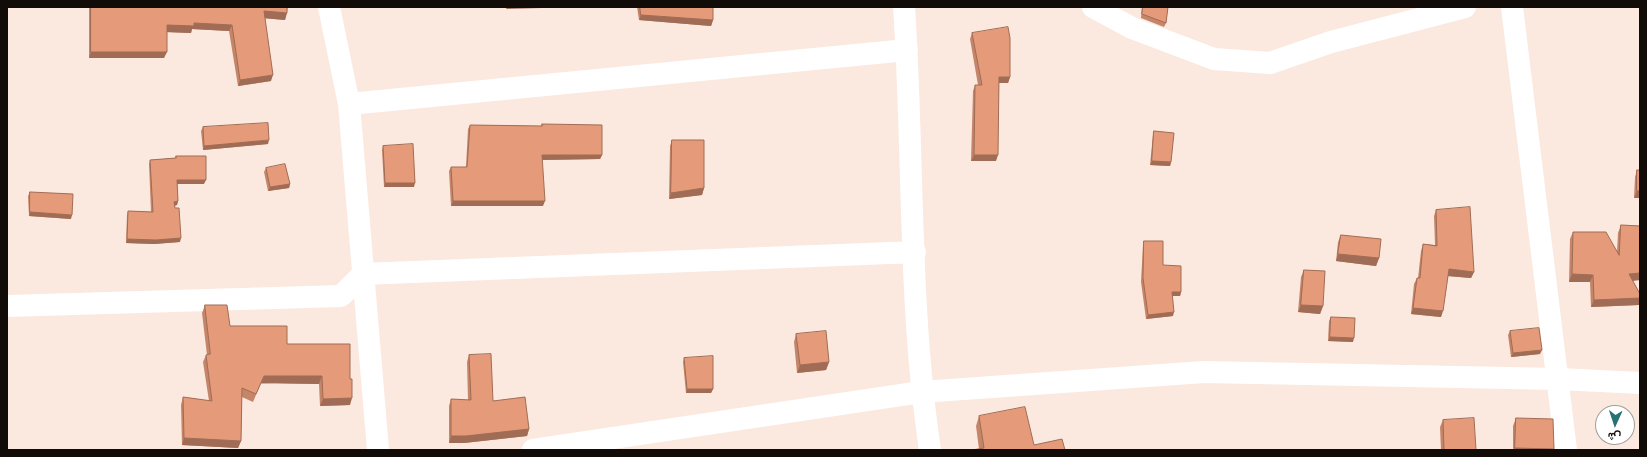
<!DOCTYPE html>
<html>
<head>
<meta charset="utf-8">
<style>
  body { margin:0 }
  #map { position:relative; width:1647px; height:457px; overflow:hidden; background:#fbe8df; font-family:Roboto,Vazirmatn,sans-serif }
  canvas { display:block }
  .frame { position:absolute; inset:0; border:8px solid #120c09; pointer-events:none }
  .north { position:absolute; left:1595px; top:405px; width:40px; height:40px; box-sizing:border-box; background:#fff; border:1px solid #a09e9d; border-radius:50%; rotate:183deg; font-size:11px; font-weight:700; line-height:16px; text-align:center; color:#120c09 }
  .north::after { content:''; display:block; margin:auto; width:14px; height:18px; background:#277272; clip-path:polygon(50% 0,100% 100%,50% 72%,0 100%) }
</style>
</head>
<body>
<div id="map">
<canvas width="1647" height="457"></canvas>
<div class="frame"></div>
<div class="north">ش</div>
</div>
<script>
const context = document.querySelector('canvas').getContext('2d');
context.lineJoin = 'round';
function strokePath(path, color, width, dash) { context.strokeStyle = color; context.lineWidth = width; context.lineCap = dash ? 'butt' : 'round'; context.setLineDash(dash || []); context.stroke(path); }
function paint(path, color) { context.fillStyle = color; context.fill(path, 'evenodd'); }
const street = new Path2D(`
  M 329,7 L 349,104 L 378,450
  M 904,7 C 914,154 908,304 930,450
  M 1093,7 L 1132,28 L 1214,59 L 1270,63 L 1331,42 L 1465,7
  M 1512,7 L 1566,450
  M 349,104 L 907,50
  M 7,306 L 341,296 L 363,274 L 915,252
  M 533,450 L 921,392 L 1204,372 L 1559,379 L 1640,383`);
const wall = new Path2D(`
  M 89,7 L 288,7 L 285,20 L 265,18 L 271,81 L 238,86 L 229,31 L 192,29 L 191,33 L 167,32 L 164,58 L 89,58 Z
  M 637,7 L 713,7 L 713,20 L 711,26 L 639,20 Z
  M 1142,7 L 1168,7 L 1166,23 L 1164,27 L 1141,18 Z
  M 972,33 L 1010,77 L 1008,83 L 999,83 L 996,161 L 971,161 L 973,91 L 975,85 L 978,85 L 970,39 Z
  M 542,124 L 602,155 L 600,159 L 542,160 L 543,206 L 451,206 L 449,171 L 451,167 L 466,167 L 468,129 L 470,125 L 541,126 Z
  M 203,127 L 268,144 L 203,150 L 201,131 Z
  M 1154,131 L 1171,162 L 1170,166 L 1150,165 L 1153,135 Z
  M 672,140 L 704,188 L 702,195 L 669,199 L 670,146 Z
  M 383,146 L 414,187 L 384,187 L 382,150 Z
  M 176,156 L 204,184 L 177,184 L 178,201 L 177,205 L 174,206 L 180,242 L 154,244 L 126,243 L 127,215 L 128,211 L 151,212 L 149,164 L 150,160 L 175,158 Z
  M 266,168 L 290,184 L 289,188 L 268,191 L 264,172 Z
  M 1637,170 L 1640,198 L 1634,198 L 1635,177 Z
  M 30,192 L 71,219 L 29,216 L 28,196 Z
  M 1436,210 L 1474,272 L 1471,278 L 1448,276 L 1441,317 L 1411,314 L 1414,284 L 1417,278 L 1418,278 L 1421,251 L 1423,244 L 1435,245 L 1434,216 Z
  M 1621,225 L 1640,226 L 1640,280 L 1633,281 L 1640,294 L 1640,303 L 1639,305 L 1591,307 L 1590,282 L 1569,282 L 1570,239 L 1573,232 L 1617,252 L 1618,233 Z
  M 1341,235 L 1379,258 L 1376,266 L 1336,261 L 1338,242 Z
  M 1144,241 L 1181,292 L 1180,296 L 1172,296 L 1173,316 L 1146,319 L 1141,282 L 1143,245 Z
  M 1304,270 L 1323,306 L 1320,314 L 1298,312 L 1301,277 Z
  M 205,305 L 230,326 L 287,344 L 350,344 L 350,405 L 320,406 L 319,384 L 261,383 L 253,402 L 242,397 L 241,441 L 238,448 L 182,445 L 181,405 L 183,397 L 209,401 L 203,362 L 206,355 L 207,355 L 202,313 Z
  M 1331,317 L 1353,342 L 1328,341 L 1329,321 Z
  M 1510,331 L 1540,354 L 1511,357 L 1508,335 Z
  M 796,334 L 829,362 L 826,370 L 797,373 L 794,342 Z
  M 469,355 L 493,401 L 529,429 L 527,436 L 464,443 L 449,443 L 449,406 L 451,399 L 468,400 L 467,362 Z
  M 684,358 L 713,389 L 711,393 L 686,393 L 683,362 Z
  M 979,416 L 1034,445 L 1065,450 L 979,449 L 976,426 Z
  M 1516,418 L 1553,450 L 1513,450 L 1513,426 Z
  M 1443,420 L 1476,450 L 1441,450 L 1440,427 Z`);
const shadedWall = new Path2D(`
  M 507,7 L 578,7 L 506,9 Z
  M 264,11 L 287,13 L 285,20 L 261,18 Z
  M 641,15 L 713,20 L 711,26 L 639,20 Z
  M 194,23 L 232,25 L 229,31 L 192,29 L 191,33 L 164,32 L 167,25 Z
  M 91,52 L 167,52 L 164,58 L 89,58 Z
  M 273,75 L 271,81 L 238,86 L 240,80 Z
  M 999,77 L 1010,77 L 1008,83 L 997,83 Z
  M 269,140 L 268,144 L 203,150 L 204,146 Z
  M 542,155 L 602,155 L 600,159 L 540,160 Z
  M 974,155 L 998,155 L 996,161 L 971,161 Z
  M 1152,161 L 1171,162 L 1170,166 L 1150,165 Z
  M 177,180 L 206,180 L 204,184 L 175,184 Z
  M 385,183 L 415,183 L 414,187 L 384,187 Z
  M 290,184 L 289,188 L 268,191 L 270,187 Z
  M 704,188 L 702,195 L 669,199 L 671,193 Z
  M 1637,191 L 1640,191 L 1640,198 L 1634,198 Z
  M 178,201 L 177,205 L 173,206 L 174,202 Z
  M 453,201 L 545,201 L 543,206 L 451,206 Z
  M 30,212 L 72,215 L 71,219 L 29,216 Z
  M 181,238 L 180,242 L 154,244 L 126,243 L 127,239 Z
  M 1338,254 L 1379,258 L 1376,266 L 1336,261 Z
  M 1449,269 L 1474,272 L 1471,278 L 1447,276 Z
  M 1640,273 L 1640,280 L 1626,281 L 1629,274 Z
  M 1572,274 L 1593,275 L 1590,282 L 1569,282 Z
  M 1172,292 L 1181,292 L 1180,296 L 1170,296 Z
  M 1640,298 L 1640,303 L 1639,305 L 1591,307 L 1594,300 Z
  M 1301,305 L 1323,306 L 1320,314 L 1298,312 Z
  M 1413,308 L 1443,311 L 1441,317 L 1411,314 Z
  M 1174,312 L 1173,316 L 1146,319 L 1148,315 Z
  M 1330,337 L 1354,338 L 1353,342 L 1328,341 Z
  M 1542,350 L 1540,354 L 1511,357 L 1513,353 Z
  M 829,362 L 826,370 L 797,373 L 800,365 Z
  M 264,376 L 322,376 L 319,384 L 261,383 L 253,402 Z
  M 687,389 L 713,389 L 711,393 L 686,393 Z
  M 352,398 L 350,405 L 320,406 L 323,399 Z
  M 529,429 L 527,436 L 464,443 L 449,443 L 451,436 Z
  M 184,438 L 241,441 L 238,448 L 182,445 Z
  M 1515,448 L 1554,449 L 1553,450 L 1514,450 Z`);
const building = new Path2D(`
  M 91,7 L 287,7 L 287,13 L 264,11 L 273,75 L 240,80 L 232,25 L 194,23 L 194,26 L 167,25 L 167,52 L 91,52 Z
  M 640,7 L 713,7 L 713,20 L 641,15 Z
  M 1143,7 L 1168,7 L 1166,23 L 1142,14 Z
  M 1008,27 L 1010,38 L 1010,77 L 999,77 L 998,155 L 974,155 L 975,85 L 982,85 L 972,33 Z
  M 268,123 L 269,140 L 204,146 L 203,127 Z
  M 542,124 L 602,125 L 602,155 L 542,155 L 545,201 L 453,201 L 451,167 L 467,167 L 470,125 L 542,126 Z
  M 1154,131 L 1174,133 L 1171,162 L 1152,161 Z
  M 672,140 L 704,140 L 704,188 L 671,193 Z
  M 413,144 L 415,183 L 385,183 L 383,146 Z
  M 176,156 L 206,156 L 206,180 L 177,180 L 178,201 L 174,202 L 175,208 L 179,208 L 181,238 L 156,240 L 127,239 L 128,211 L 153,212 L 150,160 L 176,158 Z
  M 285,164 L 290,184 L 270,187 L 266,168 Z
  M 1637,170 L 1640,170 L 1640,191 L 1637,191 Z
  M 30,192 L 73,194 L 72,215 L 30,212 Z
  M 1470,207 L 1474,272 L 1449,269 L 1443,311 L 1413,308 L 1417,278 L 1420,278 L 1423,244 L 1437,246 L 1436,210 Z
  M 1621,225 L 1640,226 L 1640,273 L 1629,274 L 1640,294 L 1640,298 L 1594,300 L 1593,275 L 1572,274 L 1573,232 L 1606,232 L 1619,255 Z
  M 1341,235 L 1381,239 L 1379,258 L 1338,254 Z
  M 1144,241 L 1163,241 L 1163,265 L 1181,266 L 1181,292 L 1172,292 L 1174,312 L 1148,315 L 1143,278 Z
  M 1304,270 L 1325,271 L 1323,306 L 1301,305 Z
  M 205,305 L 227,305 L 230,326 L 287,326 L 287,344 L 350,344 L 350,379 L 352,379 L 352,398 L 323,399 L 322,376 L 264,376 L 256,394 L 242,388 L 241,441 L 184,438 L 183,397 L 212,401 L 206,355 L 210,354 Z
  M 1331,317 L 1355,318 L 1354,338 L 1330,337 Z
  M 1539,328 L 1542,350 L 1513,353 L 1510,331 Z
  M 826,331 L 829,362 L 800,365 L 796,334 Z
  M 491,354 L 493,401 L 525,397 L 529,429 L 466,436 L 451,436 L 451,399 L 471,400 L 469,355 Z
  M 713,356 L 713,389 L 687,389 L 684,358 Z
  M 1025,407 L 1034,445 L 1062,439 L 1065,450 L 972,450 L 984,448 L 979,416 Z
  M 1474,418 L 1476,450 L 1444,450 L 1443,420 Z
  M 1516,418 L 1553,419 L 1554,449 L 1515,448 Z`);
strokePath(street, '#fff', 22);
paint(wall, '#c58568');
paint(shadedWall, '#a06c55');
paint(building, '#e59b79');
strokePath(building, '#a06c55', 1);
</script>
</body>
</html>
